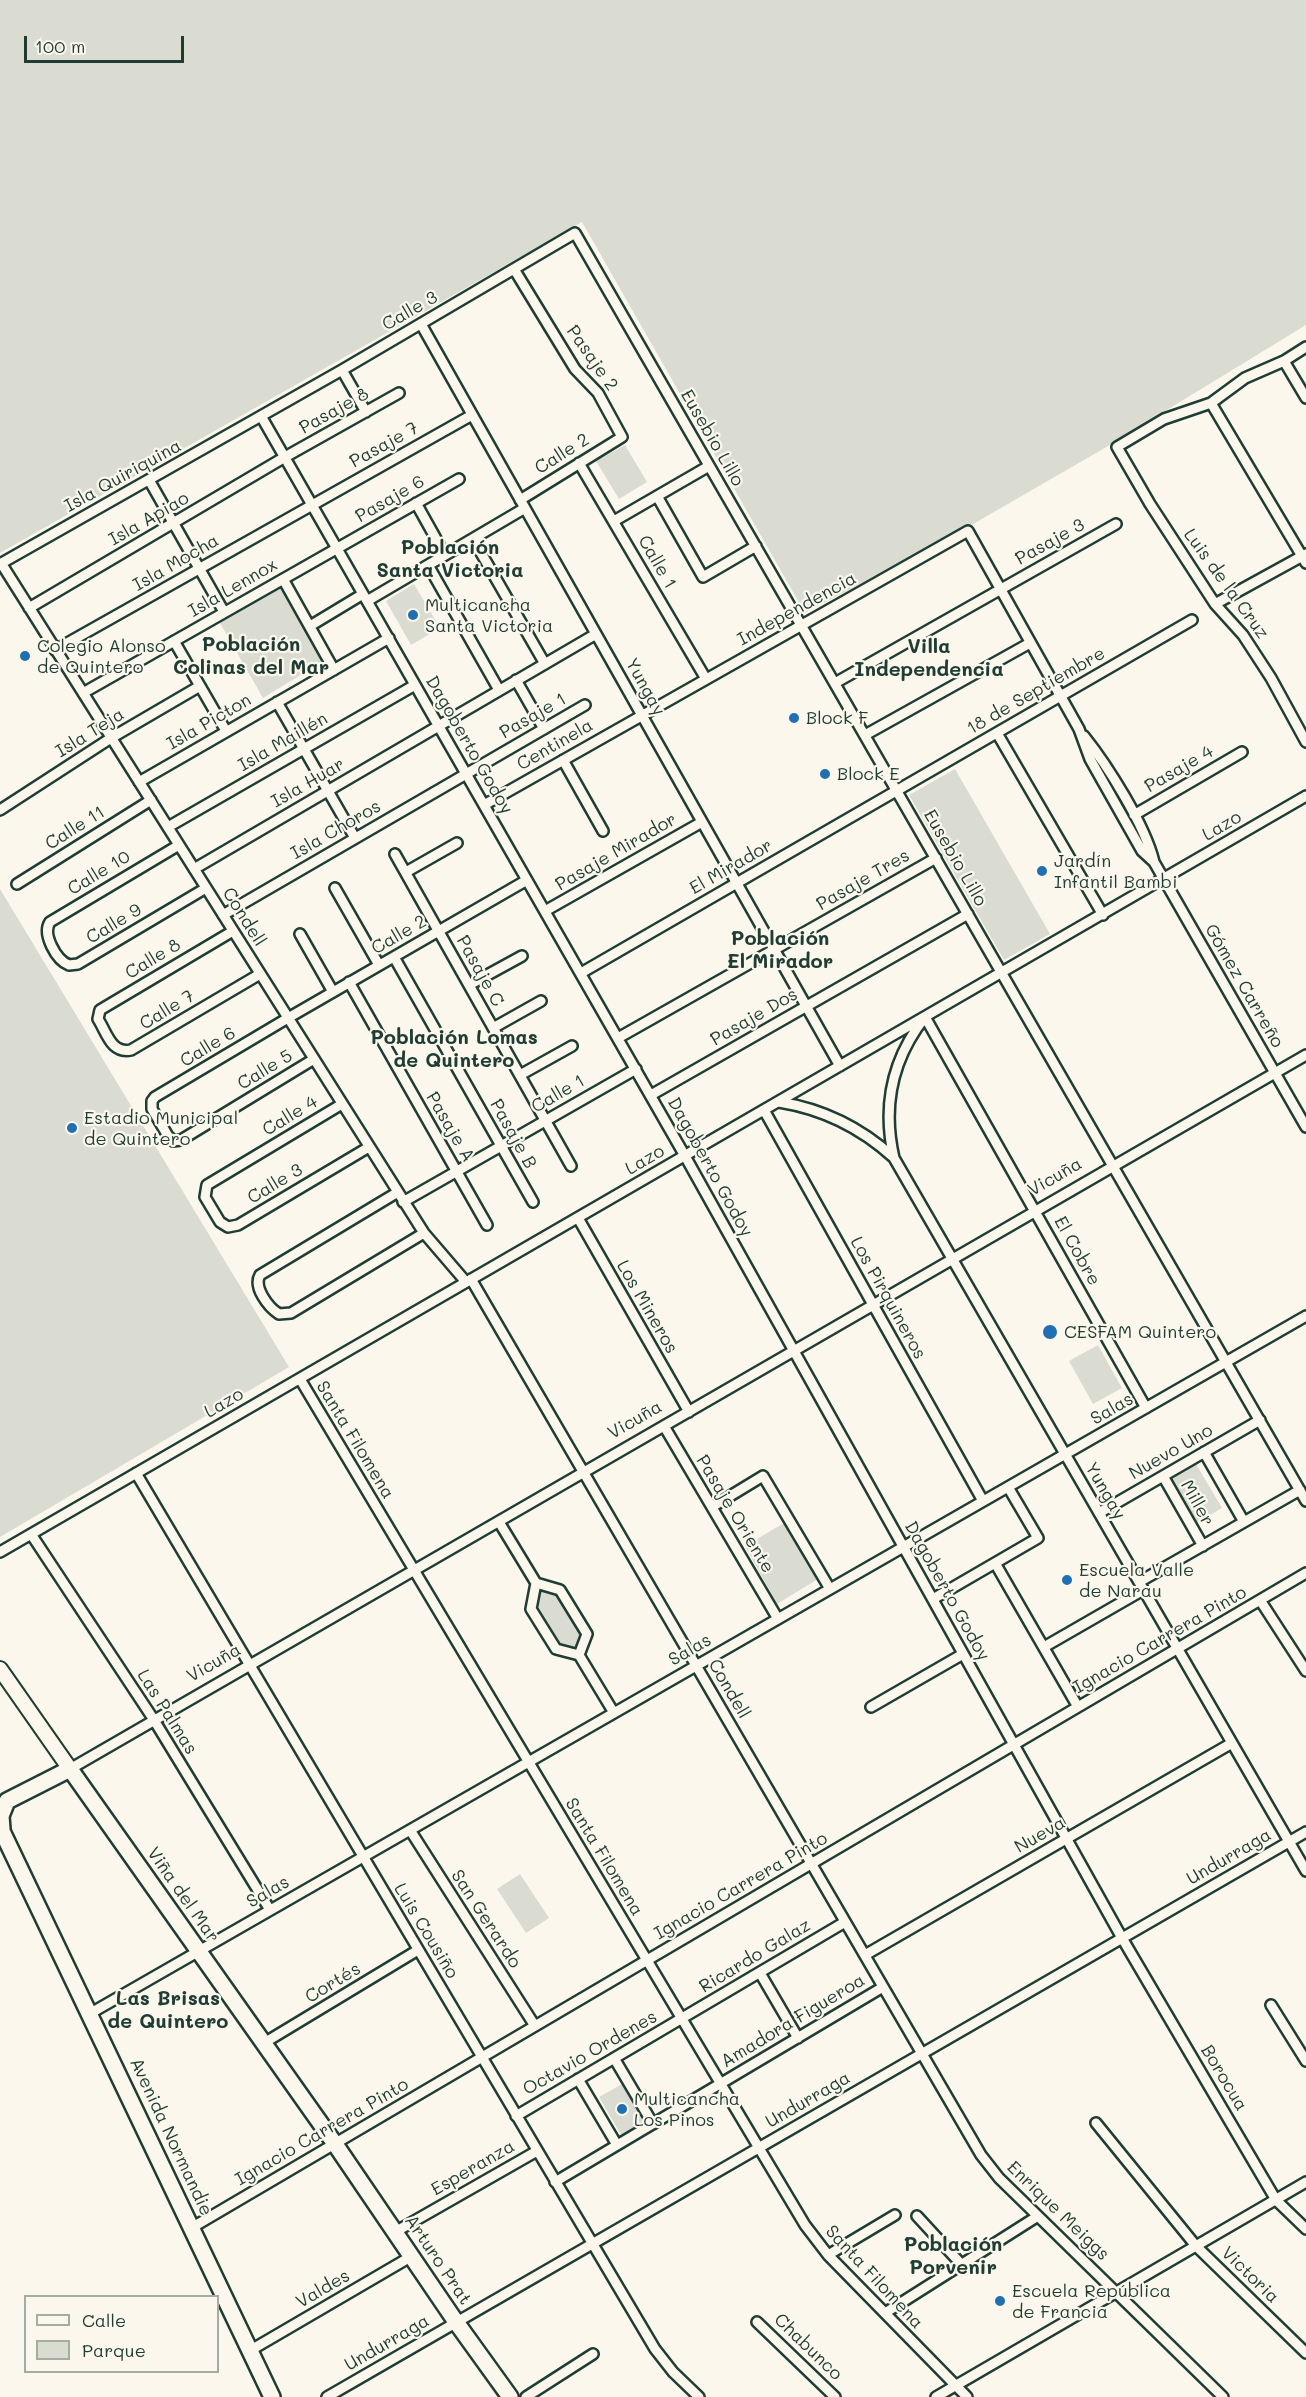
<!DOCTYPE html>
<html>
<head>
<meta charset="utf-8">
<style>
  body { margin:0 }
  #map { position:relative; width:1306px; height:2397px; overflow:hidden; background:#fbf7ec; font-family:Mali,sans-serif }
  canvas { display:block }
  .legend { position:absolute; left:24px; top:2295px; width:195px; height:78px; box-sizing:border-box; background:#fbf7ec; border:2px solid #a3ada2; margin:0; padding:8px 10px; list-style:none; font-size:18px; color:#1f3d34 }
  .legend li { display:flex; align-items:center; gap:12px; height:30px }
  .legend b { width:30px; border:2px solid #a3ada2 }
  .scale { position:absolute; left:24px; top:36px; width:160px; height:27px; box-sizing:border-box; border:3px solid #1f3d34; border-top:0; padding-left:8px; font-size:18px; line-height:21px; white-space:nowrap; color:#1f3d34; -webkit-text-stroke:4px #fbf7ec; paint-order:stroke }
</style>
</head>
<body>
<div id="map">
<canvas width="1306" height="2397"></canvas>
<ul class="legend">
<li><b style="height:8px;background:#fbf7ec"></b>Calle</li>
<li><b style="height:16px;background:#dbdcd1"></b>Parque</li>
</ul>
<div class="scale">100 m</div>
</div>
<script>
const context = document.querySelector('canvas').getContext('2d');
context.lineJoin = 'round';
function paint(path, color) { context.fillStyle = color; context.fill(path, 'evenodd'); }
function strokePath(path, color, width, dash) { context.strokeStyle = color; context.lineWidth = width; context.lineCap = dash ? 'butt' : 'round'; context.setLineDash(dash || []); context.stroke(path); }
function write(font, color, halo, rows, align = 'center') {
  context.font = font + ' Mali,sans-serif'; context.lineWidth = 4.5; context.setLineDash([]); context.textBaseline = 'middle'; context.strokeStyle = halo; context.fillStyle = color; for (const [text, x, y, turn = 0] of rows) {
    context.save(); context.translate(x, y); context.rotate((+turn || 0) * Math.PI / 180); context.textAlign = isNaN(turn) ? turn : align; if (halo) context.strokeText(text, 0, 0); context.fillText(text, 0, 0); context.restore();
  }
}
const green = new Path2D(`
  M 0,0 L 1306,0 L 1306,325 L 1103,449 L 968,527 L 805,613 L 582,222 L 0,553 Z
  M 625,445 L 647,482 L 619,499 L 596,461 Z
  M 414,584 L 440,628 L 411,645 L 386,601 Z
  M 281,588 L 322,662 L 263,698 L 220,623 Z
  M 955,769 L 1050,934 L 1004,960 L 909,795 Z
  M 0,889 L 289,1367 L 0,1537 Z
  M 1098,1345 L 1122,1388 L 1093,1404 L 1069,1361 Z
  M 1196,1464 L 1222,1508 L 1194,1524 L 1169,1480 Z
  M 784,1523 L 818,1579 L 777,1604 L 745,1546 Z
  M 538,1591 L 560,1595 L 582,1634 L 575,1650 L 560,1647 L 534,1607 Z
  M 520,1874 L 549,1918 L 526,1933 L 497,1889 Z
  M 624,2083 L 645,2121 L 621,2135 L 599,2097 Z`);
const street = new Path2D(`
  M 514,269 L 575,369 L 598,393 L 622,437 L 520,500
  M 421,324 L 840,1066
  M 1306,347 L 1284,361 L 1245,378 L 1211,403 L 1164,419 L 1117,447 L 1150,504 L 1215,604 L 1243,635 L 1271,678 L 1306,742
  M 1284,361 L 1306,398
  M 342,370 L 366,412
  M 1211,403 L 1306,563
  M 261,416 L 685,1156 L 1122,1938 L 1276,2200 L 1306,2229
  M 579,463 L 706,679
  M 149,480 L 224,612
  M 657,496 L 703,577 L 756,546
  M 416,503 L 445,555
  M 614,521 L 709,466
  M 473,539 L 545,664
  M 1,563 L 424,1233 L 466,1282
  M 0,564 L 342,370 L 575,233 L 1306,1501
  M 428,565 L 499,690
  M 283,579 L 334,670
  M 367,601 L 525,508
  M 1215,604 L 1306,554
  M 29,608 L 285,457 L 399,393
  M 310,626 L 363,594
  M 174,641 L 226,731
  M 55,650 L 472,415
  M 516,680 L 544,729
  M 835,683 L 1116,524
  M 83,693 L 459,479
  M 277,702 L 355,838
  M 997,733 L 1103,915
  M 865,735 L 1030,643
  M 1084,736 C 1108,766 1145,825 1154,862 L 1306,1127
  M 563,760 L 603,831
  M 139,782 L 389,638
  M 484,805 L 968,531 L 1079,729 L 1090,759 L 1142,851 L 1154,862
  M 0,810 L 111,738 L 200,686
  M 1134,815 L 1242,752
  M 168,827 L 415,685
  M 179,845 L 50,922 C 42,934 56,960 69,965 L 78,964 L 206,888
  M 395,854 L 571,1166
  M 194,869 L 596,634
  M 406,872 L 457,843
  M 17,884 L 151,800
  M 335,888 L 379,965
  M 545,911 L 702,822
  M 223,915 L 585,705
  M 233,931 L 100,1010 L 98,1019 C 107,1033 111,1054 131,1050 L 260,974
  M 300,934 L 333,992
  M 394,957 L 533,1202
  M 581,973 L 1192,620
  M 349,982 L 487,1225
  M 469,985 L 522,956
  M 493,1028 L 541,1001
  M 618,1038 L 936,858
  M 314,1059 L 181,1140 L 173,1141 L 168,1136 L 152,1109 L 152,1101 L 155,1097 L 288,1018 L 527,880
  M 520,1075 L 572,1046
  M 651,1095 L 968,914
  M 779,1102 C 823,1109 860,1127 893,1157
  M 342,1104 L 207,1185 L 205,1197 L 220,1222 L 228,1227 L 238,1225 L 369,1147
  M 764,1110 L 983,1501
  M 398,1192 L 260,1275 C 253,1287 268,1307 279,1314 L 291,1313 L 424,1233
  M 403,1202 L 636,1069
  M 578,1218 L 689,1412
  M 471,1279 L 981,2155 L 999,2178 L 1223,2397
  M 300,1379 L 805,2225 L 828,2255 L 967,2397
  M 1146,1408 L 925,1017 C 892,1059 882,1106 894,1158 L 1306,1871
  M 664,1426 L 778,1619
  M 1204,1452 L 1244,1522
  M 136,1473 L 655,2349 L 673,2372 L 699,2397
  M 1163,1476 L 1203,1546
  M 712,1507 L 763,1476 L 830,1589
  M 1099,1513 L 1260,1420
  M 499,1522 L 536,1583 L 560,1590 L 587,1634 L 579,1655
  M 31,1534 L 154,1720 L 270,1910
  M 0,1552 L 1306,796
  M 995,1563 L 1078,1707
  M 1139,1582 L 1300,1490
  M 536,1583 L 531,1609 L 556,1649 L 579,1655 L 614,1713
  M 933,1599 L 1038,1538 L 1008,1487
  M 1260,1600 L 1306,1671
  M 1044,1647 L 1143,1590
  M 871,1707 L 963,1654
  M 70,1769 L 1306,1055
  M 410,1830 L 535,2026
  M 865,1955 L 1232,1743
  M 760,1973 L 798,2038
  M 1271,2005 L 1306,2061
  M 91,2013 L 1306,1316
  M 264,2043 L 418,1950
  M 614,2058 L 653,2124
  M 578,2079 L 617,2145
  M 516,2116 L 845,1922
  M 1096,2123 L 1196,2246 L 1306,2353
  M 555,2182 L 883,1987
  M 917,2216 L 962,2265
  M 193,2227 L 1306,1573
  M 395,2232 L 537,2151
  M 828,2255 L 895,2215
  M 885,2313 L 1038,2216
  M 757,2322 L 835,2397
  M 251,2350 L 412,2256
  M 327,2397 L 1306,1832
  M 526,2397 L 593,2354
  M 936,2397 L 1306,2182`);
const secondary = new Path2D(`
  M 0,1669 L 70,1769`);
const primary = new Path2D(`
  M 0,1827 L 272,2397
  M 2,1829 L 1,1816 L 7,1801 L 70,1769 L 335,2144 L 456,2322 L 510,2397`);
const markers = [
  [413,615,6,"#1f6fb2"],
  [25,656,6,"#1f6fb2"],
  [794,718,6,"#1f6fb2"],
  [825,774,6,"#1f6fb2"],
  [1042,871,6,"#1f6fb2"],
  [72,1128,6,"#1f6fb2"],
  [1050,1332,8,"#1f6fb2"],
  [1067,1580,6,"#1f6fb2"],
  [622,2109,6,"#1f6fb2"],
  [1000,2301,6,"#1f6fb2"]
];
const streetNames = [
  ["Calle 3",410,311,-30],
  ["Pasaje 2",592,358,55],
  ["Pasaje 8",334,411,-29],
  ["Eusebio Lillo",712,438,60],
  ["Pasaje 7",384,445,-29],
  ["Calle 2",562,454,-32],
  ["Isla Quiriquina",123,476,-29],
  ["Pasaje 6",390,499,-30],
  ["Isla Apiao",149,519,-30],
  ["Pasaje 3",1050,542,-29],
  ["Calle 1",657,562,60],
  ["Isla Mocha",176,563,-30],
  ["Luis de la Cruz",1226,584,54],
  ["Isla Lennox",233,588,-30],
  ["Independencia",797,609,-29],
  ["Yungay",645,687,61],
  ["18 de Septiembre",1036,691,-30],
  ["Pasaje 1",533,716,-30],
  ["Isla Picton",209,722,-30],
  ["Isla Teja",90,733,-32],
  ["Isla Maillén",283,742,-30],
  ["Dagoberto Godoy",469,745,60],
  ["Centinela",555,745,-30],
  ["Pasaje 4",1179,769,-30],
  ["Isla Huar",308,783,-30],
  ["Lazo",1222,826,-30],
  ["Calle 11",75,828,-32],
  ["Isla Choros",336,830,-30],
  ["Pasaje Mirador",616,852,-30],
  ["Eusebio Lillo",955,858,60],
  ["El Mirador",731,867,-30],
  ["Calle 10",99,873,-31],
  ["Pasaje Tres",863,880,-30],
  ["Condell",244,917,58],
  ["Calle 9",114,924,-31],
  ["Calle 2",399,935,-30],
  ["Calle 8",153,959,-31],
  ["Pasaje C",480,971,61],
  ["Gómez Carreño",1244,986,60],
  ["Calle 7",167,1010,-31],
  ["Pasaje Dos",754,1017,-30],
  ["Calle 6",208,1047,-31],
  ["Calle 5",265,1070,-31],
  ["Calle 1",558,1094,-30],
  ["Calle 4",290,1116,-31],
  ["Pasaje A",450,1127,60],
  ["Pasaje B",513,1134,61],
  ["Lazo",645,1160,-30],
  ["Dagoberto Godoy",710,1167,61],
  ["Vicuña",1055,1177,-30],
  ["Calle 3",275,1184,-31],
  ["El Cobre",1077,1251,61],
  ["Los Pirquineros",888,1298,61],
  ["Los Mineros",647,1307,60],
  ["Lazo",224,1403,-30],
  ["Salas",1112,1409,-30],
  ["Vicuña",635,1420,-30],
  ["Santa Filomena",355,1440,59],
  ["Nuevo Uno",1171,1452,-30],
  ["Yungay",1105,1491,60],
  ["Miller",1197,1503,61],
  ["Pasaje Oriente",735,1514,59],
  ["Dagoberto Godoy",947,1591,61],
  ["Ignacio Carrera Pinto",1160,1640,-30],
  ["Salas",690,1650,-30],
  ["Vicuña",214,1663,-30],
  ["Condell",729,1689,60],
  ["Las Palmas",167,1712,58],
  ["Nueva",1040,1835,-30],
  ["Santa Filomena",604,1857,59],
  ["Undurraga",1229,1857,-30],
  ["Ignacio Carrera Pinto",741,1886,-30],
  ["Salas",268,1892,-30],
  ["Viña del Mar",183,1895,55],
  ["San Gerardo",486,1919,57],
  ["Luis Cousiño",426,1931,59],
  ["Ricardo Galaz",755,1956,-31],
  ["Cortés",333,1983,-31],
  ["Amadora Figueroa",793,2021,-31],
  ["Octavio Ordenes",590,2053,-30],
  ["Borocua",1224,2078,59],
  ["Undurraga",808,2100,-30],
  ["Ignacio Carrera Pinto",322,2132,-30],
  ["Avenida Normandie",171,2137,65],
  ["Esperanza",473,2168,-30],
  ["Enrique Meiggs",1058,2211,44],
  ["Arturo Prat",438,2260,56],
  ["Victoria",1250,2275,44],
  ["Santa Filomena",874,2277,47],
  ["Valdes",323,2289,-30],
  ["Undurraga",387,2343,-30],
  ["Chabunco",808,2347,44]
];
const poiNames = [
  ["Multicancha",425,605],
  ["Santa Victoria",425,626],
  ["Colegio Alonso",37,646],
  ["de Quintero",37,667],
  ["Block F",806,718],
  ["Block E",837,774],
  ["Jardín",1054,861],
  ["Infantil Bambi",1054,882],
  ["Estadio Municipal",84,1118],
  ["de Quintero",84,1139],
  ["CESFAM Quintero",1064,1332],
  ["Escuela Valle",1079,1570],
  ["de Narau",1079,1591],
  ["Multicancha",634,2099],
  ["Los Pinos",634,2120],
  ["Escuela República",1012,2291],
  ["de Francia",1012,2312]
];
const neighbourhoodNames = [
  ["Población",450,548],
  ["Santa Victoria",450,571],
  ["Población",251,645],
  ["Colinas del Mar",251,668],
  ["Villa",929,647],
  ["Independencia",929,670],
  ["Población",780,939],
  ["El Mirador",780,962],
  ["Población Lomas",454,1038],
  ["de Quintero",454,1061],
  ["Las Brisas",168,1999],
  ["de Quintero",168,2022],
  ["Población",953,2245],
  ["Porvenir",953,2268]
];
paint(green, '#dbdcd1');
strokePath(street, '#1f3d34', 14);
strokePath(secondary, '#1f3d34', 18);
strokePath(primary, '#1f3d34', 20);
strokePath(street, '#fbf7ec', 9);
strokePath(secondary, '#fbf7ec', 14);
strokePath(primary, '#fbf7ec', 15);
for (const [x, y, r, color] of markers) { const dot = new Path2D(); dot.arc(x, y, r, 0, 2 * Math.PI); context.fillStyle = color; context.fill(dot); strokePath(dot, '#fbf7ec', 2); }
write('18px', '#1f3d34', '#fbf7ec', streetNames);
write('18px', '#1f3d34', '#fbf7ec', poiNames, 'left');
write('bold 20px', '#1f3d34', '#fbf7ec', neighbourhoodNames);
</script>
</body>
</html>
